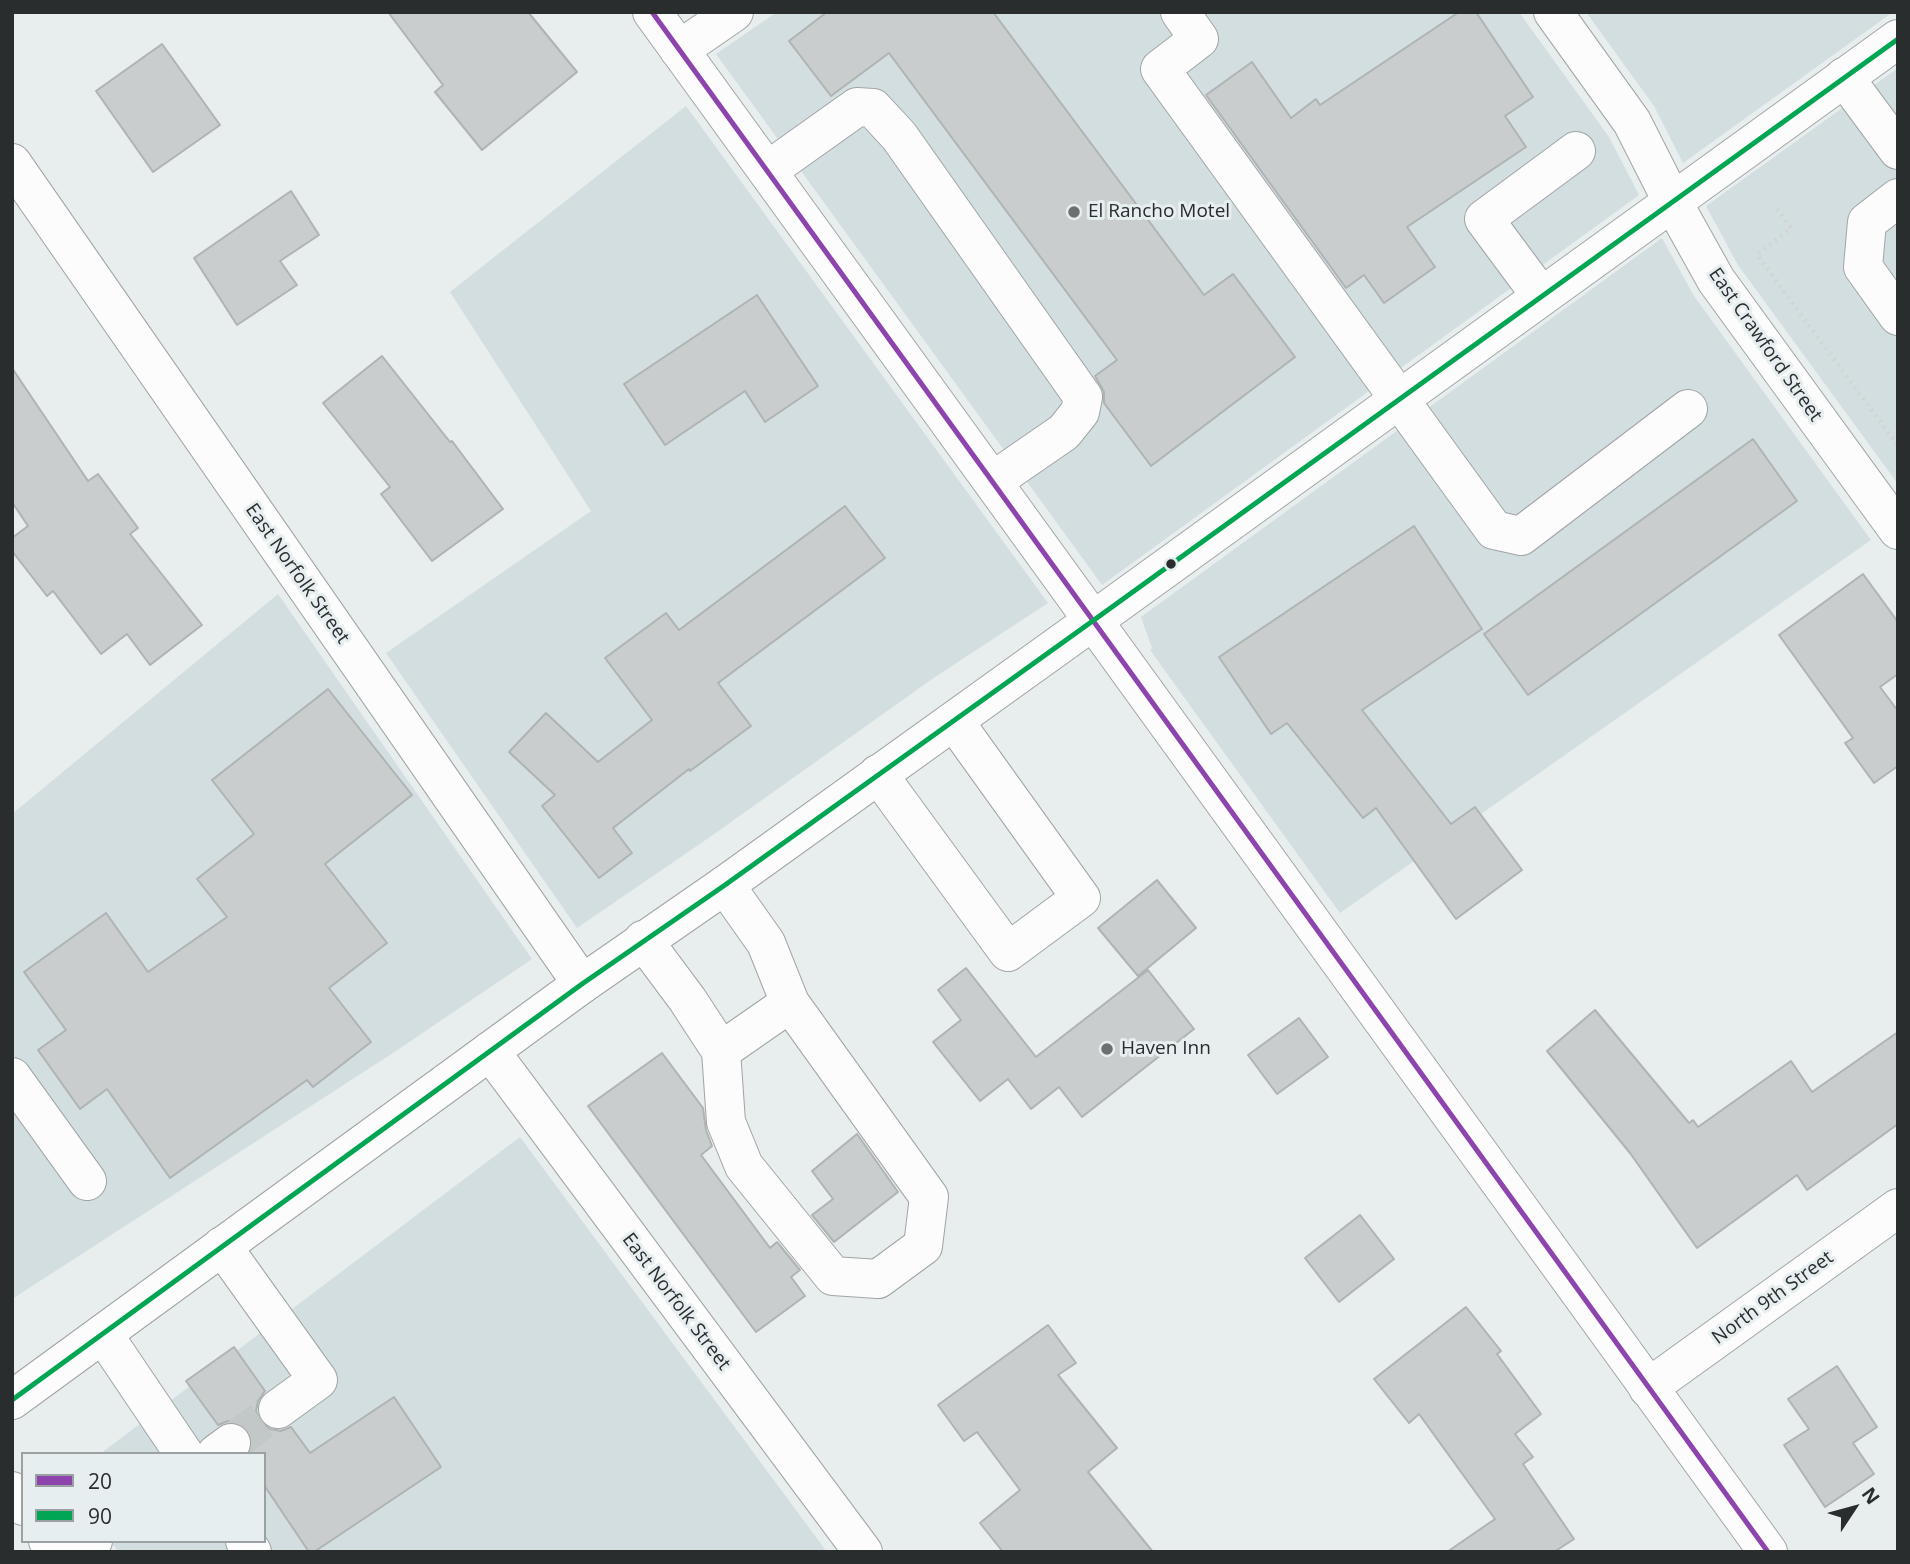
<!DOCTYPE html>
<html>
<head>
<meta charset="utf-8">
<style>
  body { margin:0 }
  #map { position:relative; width:1910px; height:1564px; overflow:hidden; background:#e8edee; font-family:"Open Sans",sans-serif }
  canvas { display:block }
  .frame { position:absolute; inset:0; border:14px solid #2a2d2e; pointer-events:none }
  .legend { position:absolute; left:21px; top:1452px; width:245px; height:91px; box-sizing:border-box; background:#e6eef0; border:2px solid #9ba1a2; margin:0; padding:9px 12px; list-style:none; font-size:21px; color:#2a2d2e }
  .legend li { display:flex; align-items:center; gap:14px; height:35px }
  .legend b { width:35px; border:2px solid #9ba1a2 }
  .north { position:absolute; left:1819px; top:1473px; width:70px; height:70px; -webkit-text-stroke:5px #e6eef0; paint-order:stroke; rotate:54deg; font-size:19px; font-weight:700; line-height:28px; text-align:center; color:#2a2d2e }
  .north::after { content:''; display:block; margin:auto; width:24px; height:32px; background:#2a2d2e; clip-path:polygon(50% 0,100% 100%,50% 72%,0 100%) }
</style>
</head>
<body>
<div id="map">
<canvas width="1910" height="1564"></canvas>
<div class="frame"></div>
<ul class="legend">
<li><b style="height:9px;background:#8e44ad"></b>20</li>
<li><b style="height:9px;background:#00a651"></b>90</li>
</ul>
<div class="north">N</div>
</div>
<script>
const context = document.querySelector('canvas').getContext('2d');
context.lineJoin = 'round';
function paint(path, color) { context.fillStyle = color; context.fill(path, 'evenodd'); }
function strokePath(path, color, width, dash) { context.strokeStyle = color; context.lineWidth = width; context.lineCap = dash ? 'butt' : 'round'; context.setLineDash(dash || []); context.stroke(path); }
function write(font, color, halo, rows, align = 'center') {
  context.font = font + ' "Open Sans",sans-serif'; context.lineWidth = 6; context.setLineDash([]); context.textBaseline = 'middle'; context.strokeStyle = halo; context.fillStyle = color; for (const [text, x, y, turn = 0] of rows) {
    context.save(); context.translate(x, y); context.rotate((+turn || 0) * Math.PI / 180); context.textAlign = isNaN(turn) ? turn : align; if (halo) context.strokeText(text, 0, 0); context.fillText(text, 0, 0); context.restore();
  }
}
const built = new Path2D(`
  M 777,12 L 1519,12 L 1609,137 L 1639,195 L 1102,585 L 716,54 Z
  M 1586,12 L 1893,12 L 1683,163 L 1654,106 Z
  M 1898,68 L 1898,484 L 1738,265 L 1706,206 Z
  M 686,106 L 1048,603 L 935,677 L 710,837 L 577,928 L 386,653 L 591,511 L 450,292 Z
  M 1662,238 L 1694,296 L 1871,540 L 1340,913 L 1150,650 L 1152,648 L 1141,617 Z
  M 278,594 L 532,959 L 393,1053 L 12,1299 L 12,814 Z
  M 520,1137 L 827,1552 L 119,1552 L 110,1541 L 264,1541 L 264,1454 L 100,1454 Z`);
const building = new Path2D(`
  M 388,12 L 528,12 L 577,72 L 482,150 L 435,92 L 443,85 Z
  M 827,12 L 993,12 L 1204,295 L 1233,274 L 1295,357 L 1151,466 L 1104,403 L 1104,392 L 1095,376 L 1117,360 L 889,53 L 831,96 L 789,41 Z
  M 1459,12 L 1476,12 L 1533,97 L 1505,116 L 1526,147 L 1407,227 L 1435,267 L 1384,303 L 1364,275 L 1346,288 L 1206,95 L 1252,62 L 1291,118 L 1316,99 L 1320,105 Z
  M 162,44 L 220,125 L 153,172 L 96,91 Z
  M 291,191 L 319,235 L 280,261 L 297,285 L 237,325 L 194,258 Z
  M 757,295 L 818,386 L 765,422 L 745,391 L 665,445 L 624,384 Z
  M 382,356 L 450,442 L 452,441 L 503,509 L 432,561 L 381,494 L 390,487 L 323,403 Z
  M 12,368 L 88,481 L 98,474 L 138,528 L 130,534 L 202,625 L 150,665 L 127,634 L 101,654 L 53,591 L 47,596 L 12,551 L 12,538 L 28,526 L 12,502 Z
  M 1753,439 L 1797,501 L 1528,695 L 1484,634 Z
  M 845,506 L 885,558 L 718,683 L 751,726 L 690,771 L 689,769 L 613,828 L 632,853 L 599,878 L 542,806 L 555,795 L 509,752 L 546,713 L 598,762 L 652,720 L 605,658 L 666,613 L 679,630 Z
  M 1414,526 L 1482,629 L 1362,710 L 1451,824 L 1475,807 L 1522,870 L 1456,919 L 1376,808 L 1363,818 L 1287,723 L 1271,734 L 1219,657 Z
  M 1863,574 L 1898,622 L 1898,674 L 1880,687 L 1898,711 L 1898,766 L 1874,783 L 1845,743 L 1853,738 L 1779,635 Z
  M 328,689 L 412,795 L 325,864 L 387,943 L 329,988 L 371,1042 L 313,1087 L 307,1080 L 170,1178 L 107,1089 L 80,1109 L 38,1050 L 66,1030 L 24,972 L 106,913 L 148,972 L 227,917 L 197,879 L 254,834 L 212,780 Z
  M 1157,880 L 1196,928 L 1138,976 L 1098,928 Z
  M 966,968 L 1036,1057 L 1148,970 L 1194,1029 L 1082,1117 L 1059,1087 L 1031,1109 L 1008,1079 L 980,1101 L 933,1042 L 961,1020 L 938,990 Z
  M 1595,1010 L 1689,1123 L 1693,1120 L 1698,1127 L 1791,1061 L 1812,1092 L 1898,1032 L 1898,1124 L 1807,1190 L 1797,1175 L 1697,1248 L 1630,1153 L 1547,1051 Z
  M 1299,1018 L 1328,1057 L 1277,1094 L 1248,1055 Z
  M 662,1053 L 703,1108 L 706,1130 L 712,1146 L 701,1155 L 770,1248 L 777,1242 L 800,1270 L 791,1277 L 805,1296 L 756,1332 L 588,1106 Z
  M 857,1134 L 898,1192 L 834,1242 L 812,1215 L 833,1199 L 812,1171 Z
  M 1360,1215 L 1394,1259 L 1339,1302 L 1305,1258 Z
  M 1466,1307 L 1501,1351 L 1497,1354 L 1541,1414 L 1515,1434 L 1533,1457 L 1523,1464 L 1574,1539 L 1554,1552 L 1447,1552 L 1495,1519 L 1419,1414 L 1409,1423 L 1374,1379 Z
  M 1048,1325 L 1076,1363 L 1058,1375 L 1117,1448 L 1088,1472 L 1153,1552 L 1003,1552 L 980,1523 L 1020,1490 L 977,1432 L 964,1441 L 938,1405 Z
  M 234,1347 L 265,1391 L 258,1401 L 256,1411 L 260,1421 L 270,1429 L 281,1431 L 291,1427 L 310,1453 L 394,1397 L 441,1467 L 314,1552 L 309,1552 L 264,1485 L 264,1454 L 250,1454 L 253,1441 L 249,1431 L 239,1423 L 228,1421 L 218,1425 L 186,1381 Z
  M 1837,1366 L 1877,1427 L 1853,1443 L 1874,1474 L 1825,1507 L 1784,1445 L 1809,1429 L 1788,1399 Z`);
const minorTunnel = new Path2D(`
  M 231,1443 L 278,1409`);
const path = new Path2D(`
  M 1777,209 L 1791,228 L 1757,255 L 1898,446`);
const minor = new Path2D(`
  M 652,12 L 1768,1552
  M 1180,12 L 1199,39 L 1160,69 L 1494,530 L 1521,536 L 1688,409
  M 1553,12 L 1632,122 L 1672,201 L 1716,280 L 1898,530
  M 679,50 L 734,12
  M 1844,77 L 1898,150
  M 12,163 L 582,984
  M 767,171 L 857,107 L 873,108 L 899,136 L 1083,397 L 1080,412 L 1064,432 L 993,481
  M 1898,198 L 1867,222 L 1863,267 L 1898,316
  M 1541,296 L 1484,219 L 1576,151
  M 878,774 L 1008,952 L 1081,898 L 954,721
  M 643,940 L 687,999 L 721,1051 L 726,1122 L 744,1166 L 833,1276 L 878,1279 L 923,1246 L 929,1197 L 790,1003 L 766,943 L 725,885
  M 490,1051 L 863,1552
  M 721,1051 L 790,1003
  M 12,1077 L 87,1181
  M 222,1246 L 318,1380 L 278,1409
  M 103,1334 L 184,1454
  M 1648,1388 L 1898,1208
  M 216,1454 L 231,1443
  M 12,1491 L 23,1506
  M 48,1541 L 55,1552
  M 245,1541 L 252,1552
  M 79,1552 L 93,1541`);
const major = new Path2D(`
  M 12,1400 L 582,984 L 725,885 L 1094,620 L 1898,39`);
const bus1 = new Path2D(`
  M 652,12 L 1768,1552`);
const bus2 = new Path2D(`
  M 12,1400 L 582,984 L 725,885 L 1094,620 L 1898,39`);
const markers = [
  [1074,212,7,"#6c7071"],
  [1171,564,6,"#2a2d2e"],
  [1107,1049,7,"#6c7071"]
];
const poiNames = [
  ["El Rancho Motel",1088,212],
  ["Haven Inn",1121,1049]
];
const streetNames = [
  ["East Crawford Street",1765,345,55],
  ["East Norfolk Street",297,574,55],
  ["North 9th Street",1773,1298,-36],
  ["East Norfolk Street",676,1302,53]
];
paint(built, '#d3dee1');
paint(building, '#c9cdce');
strokePath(building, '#afb3b4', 2);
strokePath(minorTunnel, '#c2c7c8', 38, [38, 19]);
strokePath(minor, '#a1a4a5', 40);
strokePath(major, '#a1a4a5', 40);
strokePath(path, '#d2d4d4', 4.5, [2, 5]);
strokePath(minor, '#fcfcfc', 38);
strokePath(major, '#fcfcfc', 38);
strokePath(bus1, '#8e44ad', 5);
strokePath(bus2, '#00a651', 5);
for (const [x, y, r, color] of markers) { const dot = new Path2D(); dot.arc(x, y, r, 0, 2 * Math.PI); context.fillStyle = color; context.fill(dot); strokePath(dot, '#e6eef0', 2.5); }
write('19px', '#2a2d2e', '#e6eef0', poiNames, 'left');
write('19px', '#2a2d2e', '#e6eef0', streetNames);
</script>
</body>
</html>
